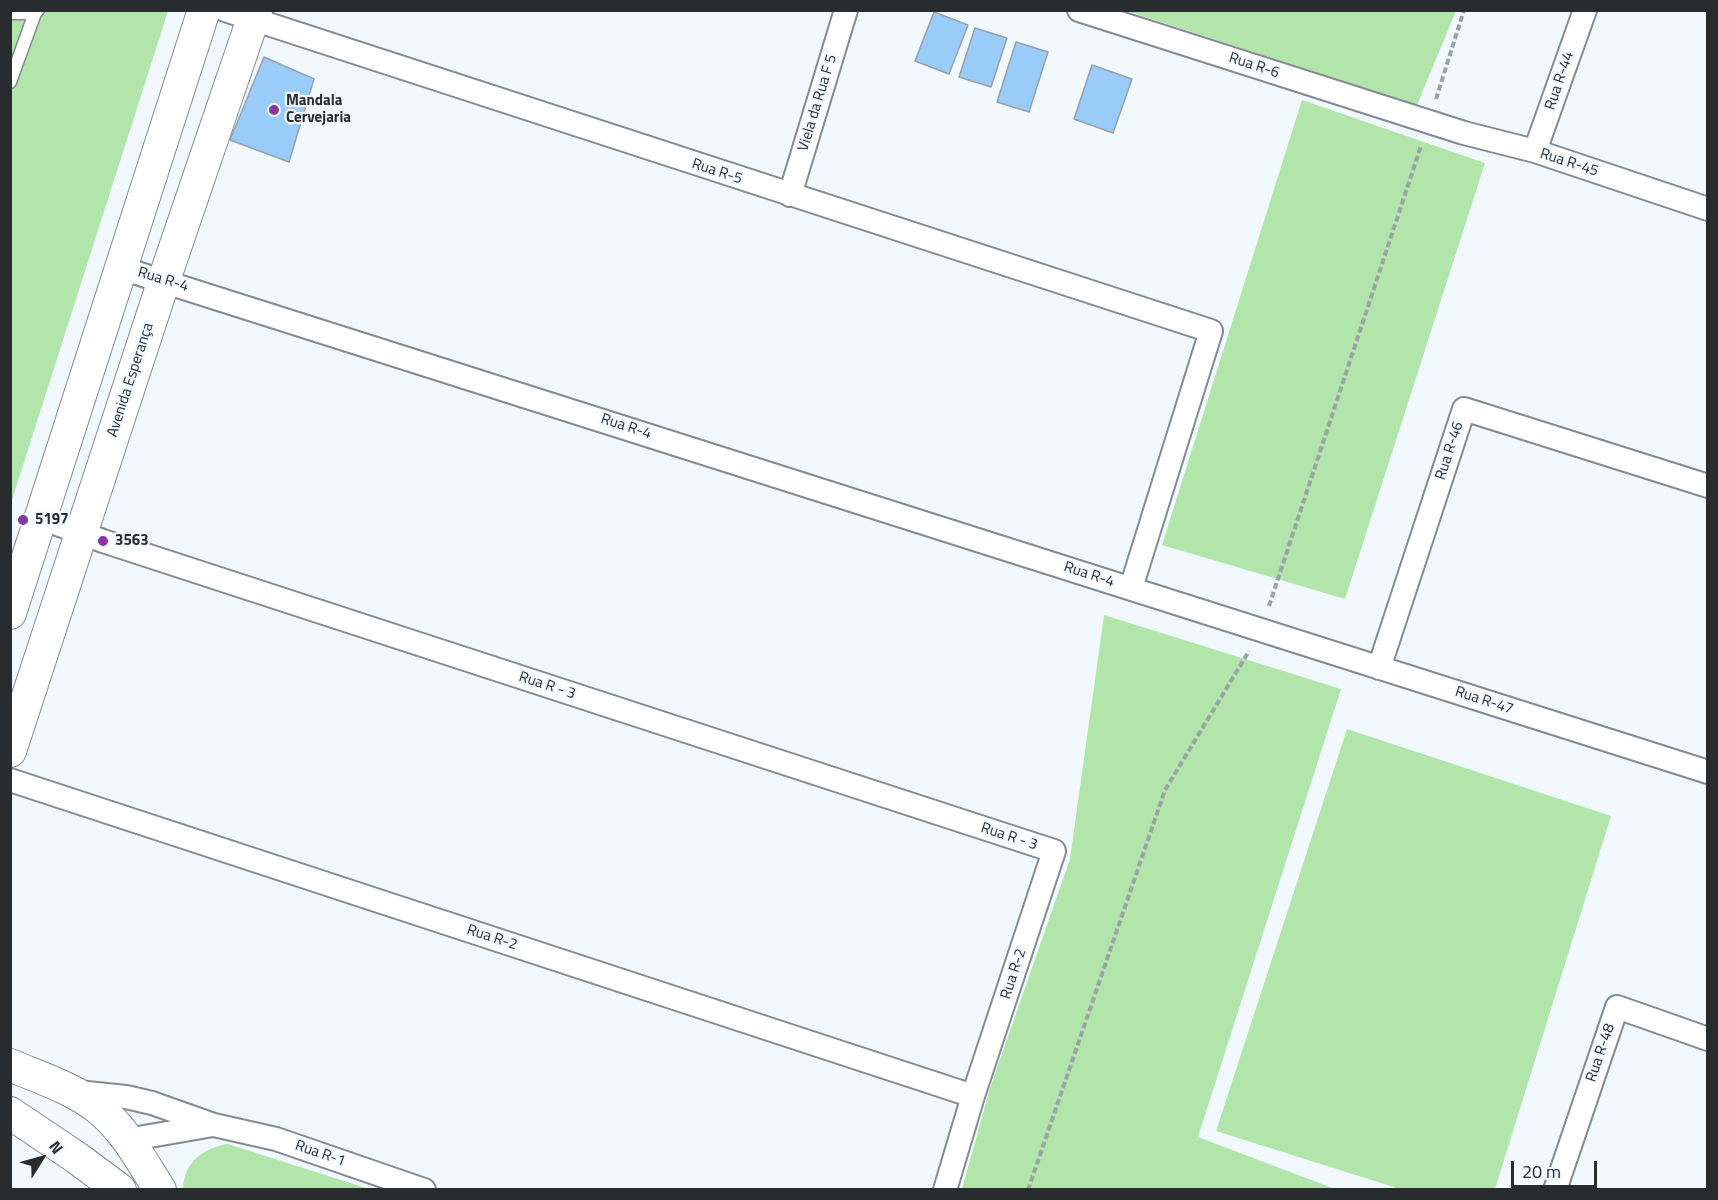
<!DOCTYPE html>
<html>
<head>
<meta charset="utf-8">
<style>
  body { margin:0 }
  #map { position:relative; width:1718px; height:1200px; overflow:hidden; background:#f1f9ff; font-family:"Titillium Web",sans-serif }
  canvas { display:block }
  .frame { position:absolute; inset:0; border:12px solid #282c2f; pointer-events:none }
  .north { position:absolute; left:12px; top:1128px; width:60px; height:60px; -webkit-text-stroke:4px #f1f9ff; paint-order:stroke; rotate:53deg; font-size:16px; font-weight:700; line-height:24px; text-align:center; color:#282c2f }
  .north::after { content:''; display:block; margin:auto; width:21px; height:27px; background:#282c2f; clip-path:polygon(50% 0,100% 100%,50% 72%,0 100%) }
  .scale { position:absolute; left:1511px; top:1161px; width:86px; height:27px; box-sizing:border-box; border:3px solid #282c2f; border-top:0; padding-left:8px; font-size:18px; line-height:21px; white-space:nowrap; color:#282c2f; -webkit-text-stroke:4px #f1f9ff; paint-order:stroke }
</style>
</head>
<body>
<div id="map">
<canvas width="1718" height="1200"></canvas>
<div class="frame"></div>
<div class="north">N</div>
<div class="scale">20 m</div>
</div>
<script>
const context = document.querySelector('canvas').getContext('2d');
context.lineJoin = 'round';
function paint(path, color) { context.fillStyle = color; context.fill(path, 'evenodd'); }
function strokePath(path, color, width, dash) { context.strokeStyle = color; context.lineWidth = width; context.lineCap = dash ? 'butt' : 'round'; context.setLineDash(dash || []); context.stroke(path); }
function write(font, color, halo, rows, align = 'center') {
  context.font = font + ' "Titillium Web",sans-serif'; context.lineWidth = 4.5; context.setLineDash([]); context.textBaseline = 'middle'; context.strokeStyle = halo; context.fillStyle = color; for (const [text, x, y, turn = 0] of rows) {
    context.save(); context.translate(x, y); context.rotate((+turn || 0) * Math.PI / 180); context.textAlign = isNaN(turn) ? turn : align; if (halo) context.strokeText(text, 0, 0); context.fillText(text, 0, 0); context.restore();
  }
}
const green = new Path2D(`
  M 11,11 L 168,11 L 11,503 Z
  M 1127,11 L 1456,11 L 1417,105 Z
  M 1302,100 L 1485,163 L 1345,599 L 1162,545 Z
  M 1104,615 L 1341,689 L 1198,1137 L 1335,1189 L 962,1189 L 990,1088 L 1070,859 Z
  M 1347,729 L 1611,816 L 1495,1189 L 1400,1189 L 1216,1131 Z
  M 228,1144 L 369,1189 L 183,1189 C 184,1162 203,1148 228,1144 Z`);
const building = new Path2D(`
  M 934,12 L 968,25 L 949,74 L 915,61 Z
  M 975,28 L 1007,38 L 991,87 L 959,77 Z
  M 1016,42 L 1048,52 L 1029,112 L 997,102 Z
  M 264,57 L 314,79 L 289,162 L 230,140 Z
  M 1092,65 L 1132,79 L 1113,133 L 1074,119 Z`);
const path = new Path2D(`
  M 1436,99 L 1464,10
  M 1269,606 L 1421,146
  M 1028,1190 L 1165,790 L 1249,651`);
const lane = new Path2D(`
  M 10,13 L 35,13 L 38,10
  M 10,82 L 35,13`);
const street = new Path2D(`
  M 225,10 L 1211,331 L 1131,588
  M 1079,10 L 1464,133 L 1535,151 L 1708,209
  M 1535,151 L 1585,10
  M 790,195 L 846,10
  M 121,268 L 1708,772
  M 41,518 L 103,541 L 1054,851 L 973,1096 L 945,1190
  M 1379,668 L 1464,409 L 1708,486
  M 10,780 L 973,1096
  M 77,1092 L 126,1097 L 152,1103 L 214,1125 L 276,1139 L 424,1190
  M 127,1140 L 213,1125
  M 1555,1190 L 1617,1007 L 1708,1039`);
const secondary = new Path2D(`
  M 10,613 L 204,10
  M 10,751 L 164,280 L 256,10
  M 10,1065 C 40,1078 73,1088 98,1108 C 125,1129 142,1162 160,1190
  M 10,1113 L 77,1158 L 120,1190`);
const markers = [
  [274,110,6,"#8635a5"],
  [23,520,6,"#8635a5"],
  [103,541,6,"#8635a5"]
];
const streetNames = [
  ["Rua R-6",1254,66,18],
  ["Rua R-44",1560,81,-71],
  ["Viela da Rua F 5",818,103,-73],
  ["Rua R-45",1569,163,18],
  ["Rua R-5",717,172,18],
  ["Rua R-4",163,280,17],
  ["Avenida Esperança",131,380,-72],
  ["Rua R-4",626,427,18],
  ["Rua R-46",1450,451,-72],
  ["Rua R-4",1089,575,18],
  ["Rua R - 3",547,686,18],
  ["Rua R-47",1484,701,18],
  ["Rua R - 3",1009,837,18],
  ["Rua R-2",492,938,18],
  ["Rua R-2",1014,974,-72],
  ["Rua R-48",1601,1053,-71],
  ["Rua R-1",320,1154,19]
];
const poiNames = [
  ["Mandala",286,101],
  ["Cervejaria",286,118],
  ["5197",35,520],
  ["3563",115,541]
];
paint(green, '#b2e5aa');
paint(building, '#99ccf8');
strokePath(building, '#98a1a8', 1.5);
strokePath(lane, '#828a92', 15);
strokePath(street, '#828a92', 26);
strokePath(secondary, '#828a92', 34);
strokePath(path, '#9ca3a7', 4, [6, 3]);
strokePath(lane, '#fff', 12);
strokePath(street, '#fff', 22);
strokePath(secondary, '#fff', 32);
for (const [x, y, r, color] of markers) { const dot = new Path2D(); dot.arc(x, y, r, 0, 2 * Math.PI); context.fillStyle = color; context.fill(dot); strokePath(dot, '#f1f9ff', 2); }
write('15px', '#282c2f', '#f1f9ff', streetNames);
write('bold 15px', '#282c2f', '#f1f9ff', poiNames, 'left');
</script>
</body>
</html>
